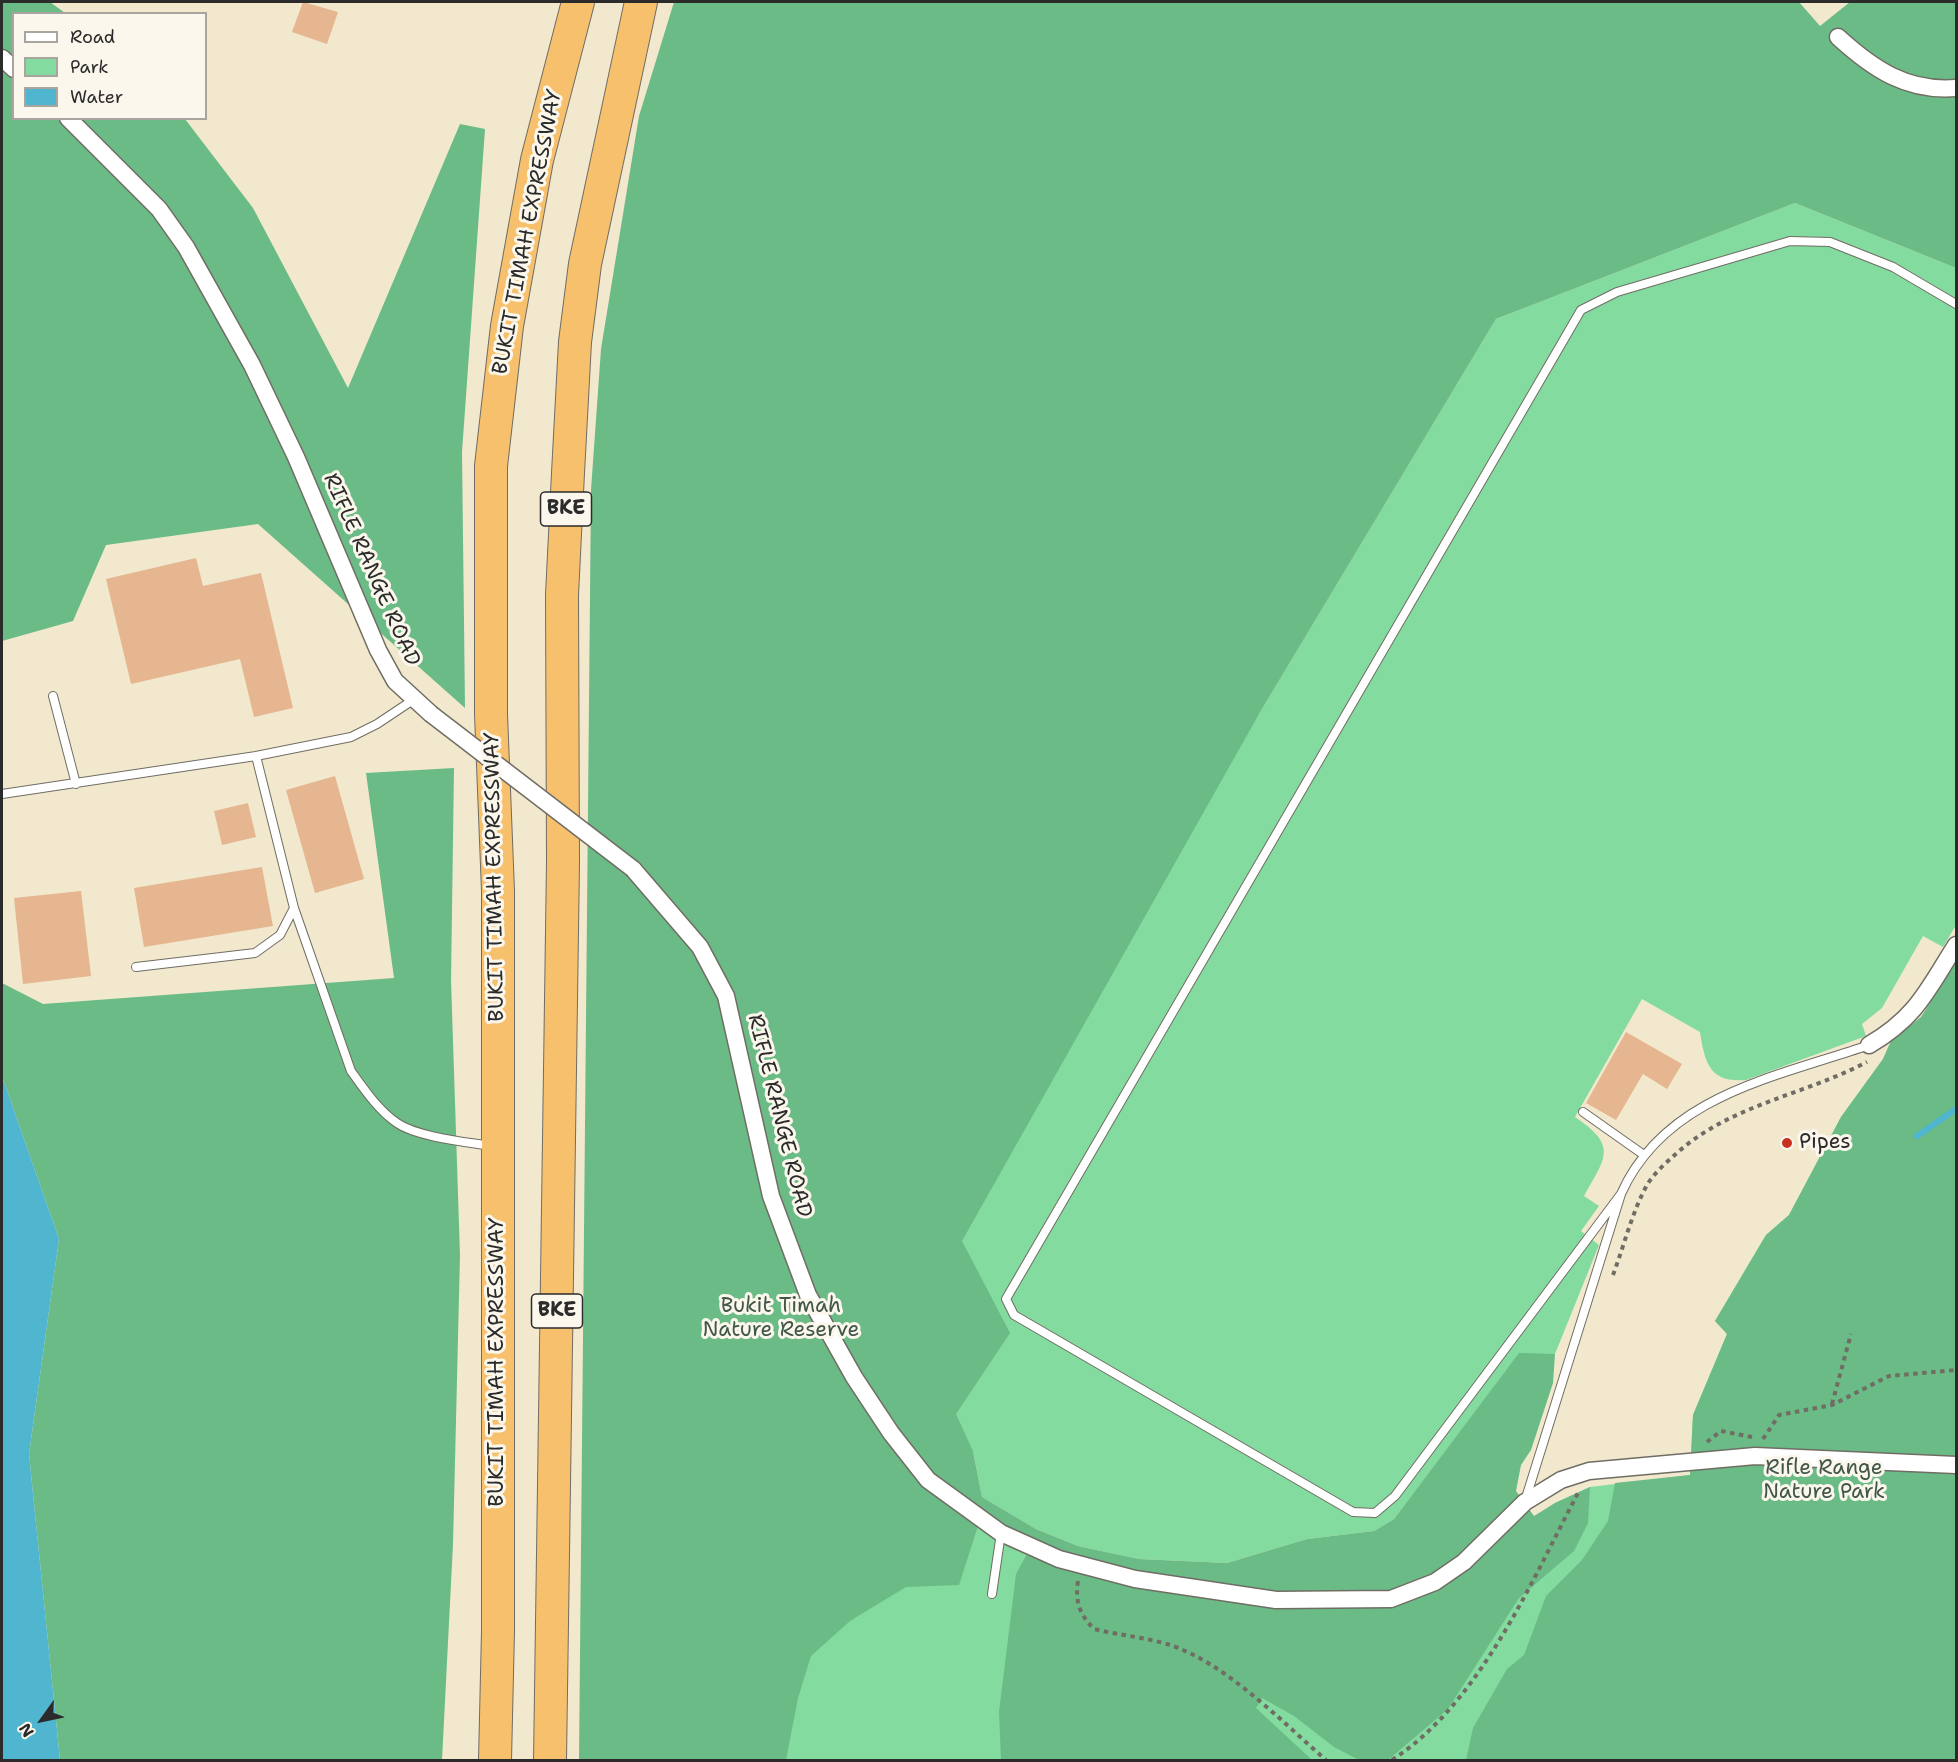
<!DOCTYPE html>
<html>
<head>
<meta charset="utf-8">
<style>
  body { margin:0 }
  #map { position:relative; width:1958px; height:1762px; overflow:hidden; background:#f1e8ce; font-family:"Shantell Sans",sans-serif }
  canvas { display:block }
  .frame { position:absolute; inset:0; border:3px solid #2b2b2b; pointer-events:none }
  .legend { position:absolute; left:12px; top:12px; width:195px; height:108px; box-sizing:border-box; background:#fbf7ec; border:2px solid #a8a59f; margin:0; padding:8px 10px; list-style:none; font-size:18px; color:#2b2b2b }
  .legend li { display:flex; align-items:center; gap:12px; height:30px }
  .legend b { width:30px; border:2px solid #a8a59f }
  .north { position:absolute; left:12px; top:1690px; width:60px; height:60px; -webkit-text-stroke:4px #fbf7ec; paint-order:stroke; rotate:237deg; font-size:16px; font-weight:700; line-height:24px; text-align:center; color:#2b2b2b }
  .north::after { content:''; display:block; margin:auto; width:21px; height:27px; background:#2b2b2b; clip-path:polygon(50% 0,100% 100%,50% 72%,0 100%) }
</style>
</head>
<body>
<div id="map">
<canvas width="1958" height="1762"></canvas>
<div class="frame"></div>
<ul class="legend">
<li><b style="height:8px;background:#fff"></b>Road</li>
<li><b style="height:16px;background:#83db9f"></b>Park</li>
<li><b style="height:16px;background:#50b5cf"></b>Water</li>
</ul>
<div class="north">N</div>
</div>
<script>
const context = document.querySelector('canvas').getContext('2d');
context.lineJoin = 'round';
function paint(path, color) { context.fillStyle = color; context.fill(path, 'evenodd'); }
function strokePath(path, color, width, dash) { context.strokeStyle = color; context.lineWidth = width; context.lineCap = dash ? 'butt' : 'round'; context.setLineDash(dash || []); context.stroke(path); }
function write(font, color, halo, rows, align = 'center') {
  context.font = font + ' "Shantell Sans",sans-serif'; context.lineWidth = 6; context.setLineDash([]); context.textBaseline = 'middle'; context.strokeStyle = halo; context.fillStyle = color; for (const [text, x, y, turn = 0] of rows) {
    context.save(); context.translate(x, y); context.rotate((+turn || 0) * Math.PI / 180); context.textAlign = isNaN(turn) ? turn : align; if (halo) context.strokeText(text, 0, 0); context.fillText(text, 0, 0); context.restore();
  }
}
const green = new Path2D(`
  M 1795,203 L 1956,268 L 1956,925 L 1943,947 L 1923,936 L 1882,1008 L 1862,1024 L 1866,1036 L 1746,1080 C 1710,1083 1705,1064 1700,1032 L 1642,999 L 1575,1117 C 1618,1146 1606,1157 1584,1196 L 1599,1206 L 1581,1231 L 1599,1245 L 1555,1354 L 1519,1354 L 1394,1519 L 1374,1531 L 1307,1539 L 1227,1563 L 1139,1559 L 1078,1546 L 1036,1529 L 982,1497 L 973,1451 L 978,1525 L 1033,1543 L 1393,1612 L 1555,1503 L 1590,1487 L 1690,1475 L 1693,1415 L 1727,1334 L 1715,1321 L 1766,1235 L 1789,1215 L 1841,1117 L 1883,1059 L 1891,1041 L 1921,1017 L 1956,962 L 1956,1760 L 579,1760 L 581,1729 L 1259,714 L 1496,319 Z`);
const forest = new Path2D(`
  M 2,2 L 50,2 L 65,13 L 14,14 L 14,118 L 185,119 L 253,208 L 348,388 L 460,124 L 485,129 L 462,452 L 465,708 L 258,524 L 106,545 L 73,621 L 2,641 Z
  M 674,2 L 1799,2 L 1820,26 L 1850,2 L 1956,2 L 1956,268 L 1795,203 L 1496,319 L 1259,714 L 962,1241 L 1010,1333 L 956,1414 L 973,1451 L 982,1497 L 1036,1529 L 1078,1546 L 1139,1559 L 1227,1563 L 1307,1539 L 1374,1531 L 1394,1519 L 1519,1353 L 1555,1354 L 1553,1383 L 1531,1450 L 1521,1465 L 1516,1491 L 1534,1516 L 1555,1503 L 1590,1487 L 1588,1523 L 1574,1551 L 1519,1598 L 1448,1709 L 1388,1760 L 1359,1760 L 1334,1747 L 1294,1716 L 1262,1698 L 1256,1708 L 1312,1760 L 1001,1760 L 999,1712 L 1016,1574 L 1033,1543 L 978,1526 L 959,1585 L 906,1587 L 850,1621 L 811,1656 L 798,1698 L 786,1760 L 579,1760 L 591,490 L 601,349 L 639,116 Z
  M 454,768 L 451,980 L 460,1255 L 453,1544 L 442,1760 L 60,1760 L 29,1454 L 59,1239 L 2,1076 L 2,983 L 43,1004 L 394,978 L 366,773 Z
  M 1956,962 L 1956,1760 L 1466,1760 L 1473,1728 L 1507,1669 L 1524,1655 L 1546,1596 L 1582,1560 L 1608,1521 L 1615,1483 L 1690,1475 L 1693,1415 L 1727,1334 L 1715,1321 L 1766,1235 L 1789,1215 L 1841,1117 L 1883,1059 L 1891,1041 L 1921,1017 Z`);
const water = new Path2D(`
  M 2,1076 L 59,1239 L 29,1454 L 60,1760 L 2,1760 Z`);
const stream = new Path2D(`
  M 1917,1136 L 1956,1109`);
const building = new Path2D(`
  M 303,2 L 338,12 L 327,44 L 292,32 Z
  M 196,558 L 203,586 L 261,573 L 293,708 L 254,717 L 240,659 L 131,684 L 106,579 Z
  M 335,776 L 364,879 L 315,893 L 286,790 Z
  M 248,803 L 256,837 L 222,845 L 214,811 Z
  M 262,867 L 273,926 L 144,947 L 134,888 Z
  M 81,891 L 91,976 L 23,984 L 14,898 Z
  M 1626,1032 L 1682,1064 L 1667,1089 L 1643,1074 L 1616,1120 L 1586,1103 Z`);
const path = new Path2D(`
  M 1613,1275 C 1624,1246 1632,1212 1647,1185 C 1655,1172 1667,1162 1678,1152 C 1733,1104 1804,1095 1867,1062
  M 1832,1404 L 1851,1334
  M 1763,1439 L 1779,1415 L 1832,1405 L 1889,1376 L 1956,1370
  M 1707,1442 L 1721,1431 L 1752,1437
  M 1078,1581 C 1075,1601 1079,1614 1094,1629 C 1118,1635 1143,1637 1167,1644 C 1225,1662 1281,1721 1326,1760
  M 1392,1760 C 1480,1703 1530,1584 1578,1493`);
const service = new Path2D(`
  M 53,696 L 76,784
  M 256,756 L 294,908 L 351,1071 C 364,1089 378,1110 397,1123 C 417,1137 467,1142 491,1146
  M 2,794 L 256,756 L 351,737 L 377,724 L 413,700
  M 136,967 L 255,953 L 280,935 L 294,908
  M 1583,1112 L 1644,1155
  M 1621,1194 L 1395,1496 L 1375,1513 L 1353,1512 L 1014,1315 L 1006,1299 L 1581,310 L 1617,292 L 1790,241 L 1830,242 L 1893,267 L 1956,304
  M 1525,1501 L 1621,1194 C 1665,1095 1777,1077 1869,1045
  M 992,1594 L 1001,1533`);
const minor = new Path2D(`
  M 1838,37 C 1873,69 1907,92 1956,88
  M 2,58 L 14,69
  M 68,118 L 159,209 L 186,247 L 252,365 L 296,457 L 378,650 L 395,681 L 431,714
  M 633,869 L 700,947 L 726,996 L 771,1196 L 808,1295 L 854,1377 L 891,1433 L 928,1480 L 1001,1533 L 1059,1559 L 1135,1579 L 1276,1600 L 1391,1599 L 1435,1582 L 1464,1562 L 1525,1502 L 1561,1480 L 1589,1471 L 1755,1456 L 1956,1465
  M 1869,1045 C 1917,1017 1928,989 1956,945`);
const motorway = new Path2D(`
  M 495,1760 L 498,1631 L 498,891 L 491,714 L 491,466 L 507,326 L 537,160 L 578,2
  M 550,1760 L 563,862 L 562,595 L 568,473 L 575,342 L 585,264 L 641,2`);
const minorBridge = new Path2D(`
  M 431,714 L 633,869`);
const markers = [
  [1787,1143,6,"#c8321e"]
];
const shields = [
  [566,509,51],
  [557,1311,51]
];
const shieldNames = [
  ["BKE",566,509],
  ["BKE",557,1311]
];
const streetNames = [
  ["BUKIT TIMAH EXPRESSWAY",528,232,-79],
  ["RIFLE RANGE ROAD",371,570,66],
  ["BUKIT TIMAH EXPRESSWAY",495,877,-91],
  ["RIFLE RANGE ROAD",779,1116,76],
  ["BUKIT TIMAH EXPRESSWAY",498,1362,-90]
];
const poiNames = [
  ["Pipes",1799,1143]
];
const parkNames = [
  ["Bukit Timah",781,1307],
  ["Nature Reserve",781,1331],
  ["Rifle Range",1824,1469],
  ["Nature Park",1824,1493]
];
paint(green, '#83db9f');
paint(forest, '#6abb86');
paint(water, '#50b5cf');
strokePath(stream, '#50b5cf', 6);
paint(building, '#e5b690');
strokePath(service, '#706d64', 10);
strokePath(minor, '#706d64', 19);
strokePath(motorway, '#706d64', 34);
strokePath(path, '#706d64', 4, [4.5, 4.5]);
strokePath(service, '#fff', 8);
strokePath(minor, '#fff', 16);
strokePath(motorway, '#f7c06c', 32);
strokePath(minorBridge, '#706d64', 19, []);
strokePath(minorBridge, '#fff', 16);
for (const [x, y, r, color] of markers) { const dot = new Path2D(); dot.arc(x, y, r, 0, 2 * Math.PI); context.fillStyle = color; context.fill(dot); strokePath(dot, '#fbf7ec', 2); }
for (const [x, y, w] of shields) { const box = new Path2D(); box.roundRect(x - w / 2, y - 17, w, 34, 4.5); context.fillStyle = '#fbf7ec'; context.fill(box); strokePath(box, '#2b2b2b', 1.5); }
write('bold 20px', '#2b2b2b', null, shieldNames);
write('21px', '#2b2b2b', '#fbf7ec', streetNames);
write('21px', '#2b2b2b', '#fbf7ec', poiNames, 'left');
write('21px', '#415748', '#fbf7ec', parkNames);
</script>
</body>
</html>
